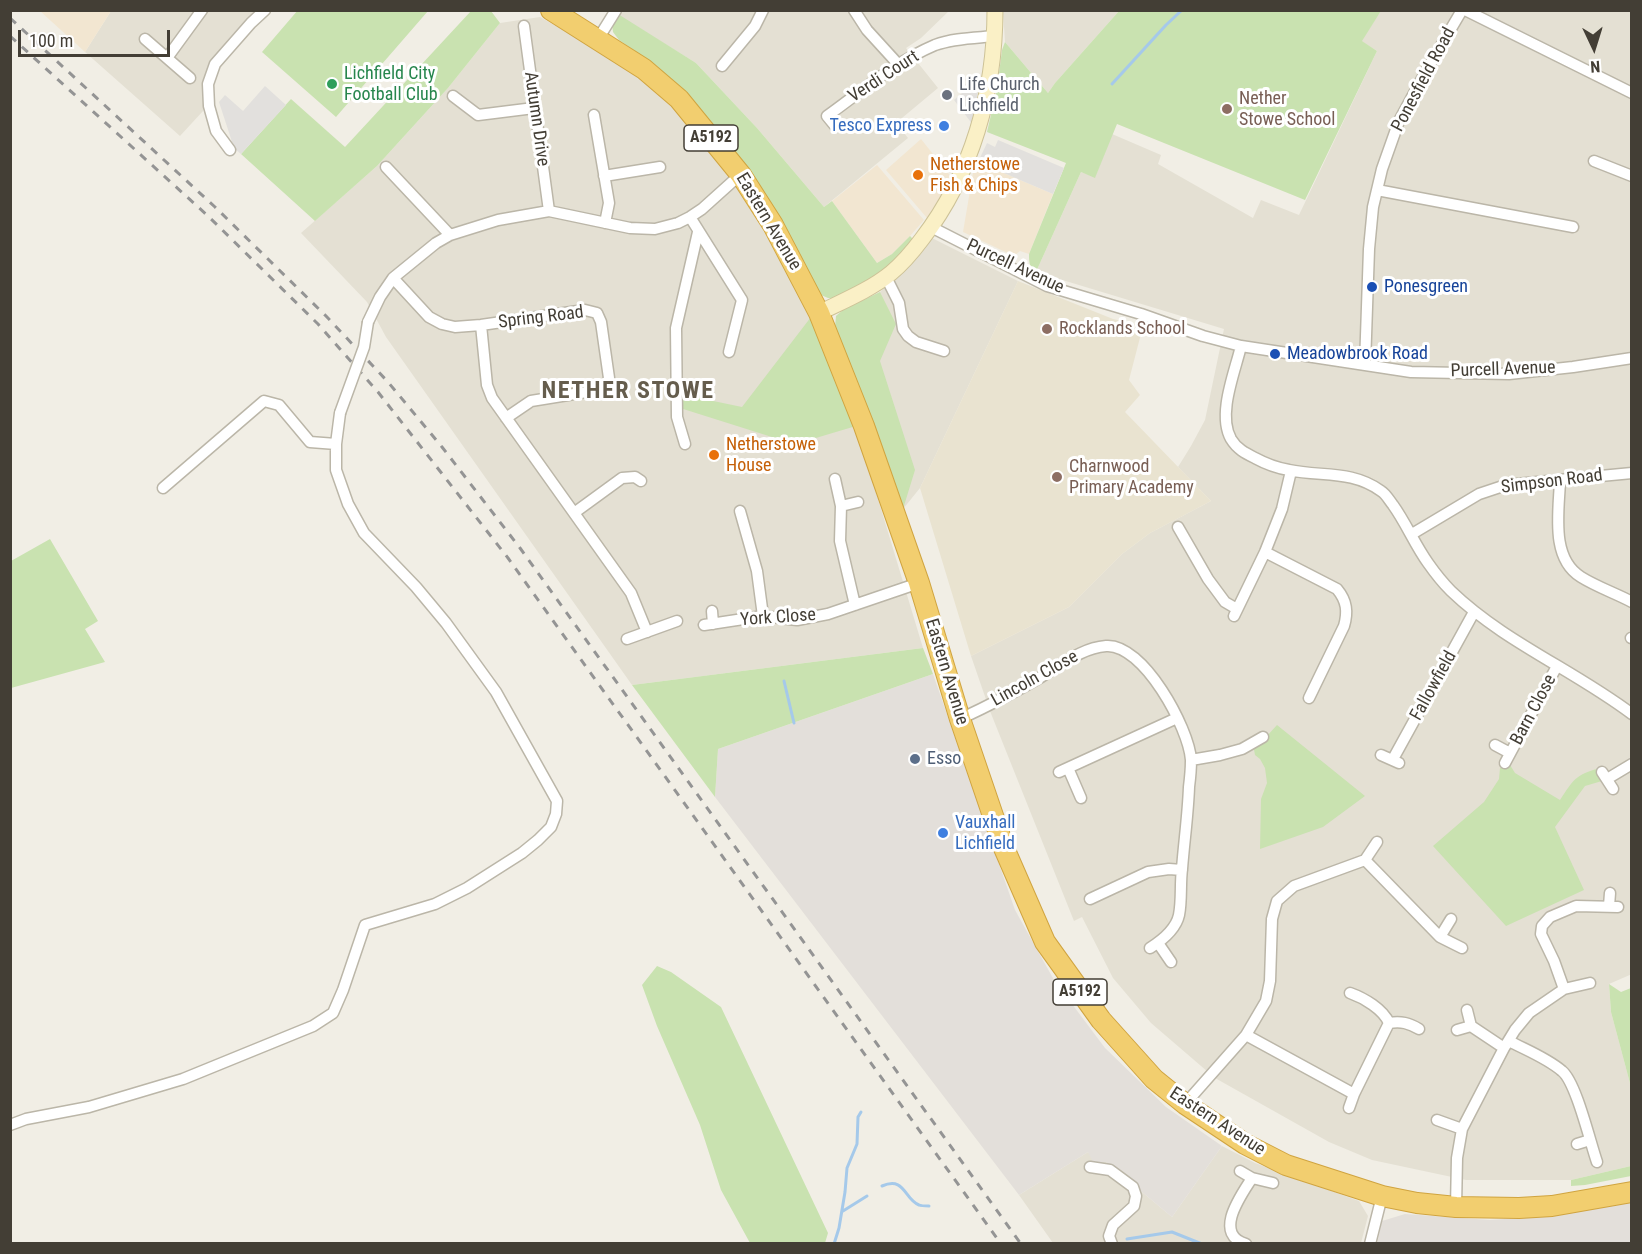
<!DOCTYPE html>
<html>
<head>
<meta charset="utf-8">
<style>
  body { margin:0 }
  #map { position:relative; width:1642px; height:1254px; overflow:hidden; background:#f1eee5; font-family:"Roboto Condensed",sans-serif }
  canvas { display:block }
  .frame { position:absolute; inset:0; border:12px solid #433e35; pointer-events:none }
  .north { position:absolute; left:1564px; top:18px; width:60px; height:60px; -webkit-text-stroke:4px #fff; paint-order:stroke; rotate:176deg; font-size:16px; font-weight:700; line-height:24px; text-align:center; color:#433e35 }
  .north::after { content:''; display:block; margin:auto; width:21px; height:27px; background:#433e35; clip-path:polygon(50% 0,100% 100%,50% 72%,0 100%) }
  .scale { position:absolute; left:18px; top:30px; width:152px; height:27px; box-sizing:border-box; border:3px solid #433e35; border-top:0; padding-left:8px; font-size:18px; line-height:21px; white-space:nowrap; color:#433e35; -webkit-text-stroke:4px #fff; paint-order:stroke }
</style>
</head>
<body>
<div id="map">
<canvas width="1642" height="1254"></canvas>
<div class="frame"></div>
<div class="north">N</div>
<div class="scale">100 m</div>
</div>
<script>
const context = document.querySelector('canvas').getContext('2d');
context.lineJoin = 'round';
function paint(path, color) { context.fillStyle = color; context.fill(path, 'evenodd'); }
function strokePath(path, color, width, dash) { context.strokeStyle = color; context.lineWidth = width; context.lineCap = dash ? 'butt' : 'round'; context.setLineDash(dash || []); context.stroke(path); }
function write(font, color, halo, rows, align = 'center') {
  context.font = font + ' "Roboto Condensed",sans-serif'; context.lineWidth = 6; context.setLineDash([]); context.textBaseline = 'middle'; context.strokeStyle = halo; context.fillStyle = color; for (const [text, x, y, turn = 0] of rows) {
    context.save(); context.translate(x, y); context.rotate((+turn || 0) * Math.PI / 180); context.textAlign = isNaN(turn) ? turn : align; if (halo) context.strokeText(text, 0, 0); context.fillText(text, 0, 0); context.restore();
  }
}
const residential = new Path2D(`
  M 111,11 L 256,11 L 233,34 L 214,57 L 204,84 L 203,111 L 180,136 L 85,52 Z
  M 611,11 L 949,11 L 921,38 L 906,48 L 938,88 L 896,123 L 908,138 L 824,207 L 757,128 L 696,63 Z
  M 1003,11 L 1119,11 L 1055,83 L 1048,93 L 1005,42 Z
  M 1381,11 L 1631,11 L 1632,974 L 1609,984 L 1611,1012 L 1631,1087 L 1631,1166 L 1571,1180 L 1466,1180 L 1372,1160 L 1329,1142 L 1215,1078 L 1151,1023 L 1113,978 L 1082,917 L 1074,921 L 990,711 L 971,656 L 1069,607 L 1122,554 L 1150,533 L 1211,501 L 1178,467 L 1191,446 L 1205,420 L 1224,329 L 1036,272 L 1081,172 L 1095,177 L 1112,134 L 1161,155 L 1158,164 L 1253,218 L 1261,200 L 1299,215 L 1377,51 L 1361,41 Z
  M 540,17 L 645,76 L 679,107 L 754,205 L 814,325 L 856,426 L 923,648 L 632,685 L 386,337 L 367,302 L 301,233 L 377,166 L 448,88 L 500,23 Z
  M 932,238 L 1018,281 L 920,488 L 903,509 L 836,316 L 843,310 L 880,292 Z
  M 1222,1146 L 1255,1163 L 1359,1201 L 1368,1216 L 1361,1243 L 1053,1243 L 1019,1195 L 1088,1152 L 1106,1162 L 1172,1217 Z`);
const commercial = new Path2D(`
  M 40,11 L 111,11 L 85,52 Z
  M 921,139 L 952,178 L 927,218 L 886,170 Z
  M 978,162 L 1053,194 L 1029,254 L 1020,251 L 1014,256 L 963,232 L 973,173 Z
  M 877,165 L 924,220 L 910,236 L 892,254 L 877,263 L 832,201 Z`);
const industrial = new Path2D(`
  M 933,674 L 1015,910 L 1054,980 L 1105,1048 L 1166,1107 L 1222,1146 L 1172,1217 L 1106,1162 L 1093,1162 L 1088,1152 L 1019,1195 L 715,797 L 718,749 Z
  M 1631,1200 L 1631,1243 L 1377,1244 L 1382,1221 L 1405,1214 L 1490,1220 L 1562,1215 Z`);
const education = new Path2D(`
  M 1018,281 L 1113,319 L 1143,326 L 1129,380 L 1140,395 L 1125,412 L 1211,501 L 1150,533 L 1122,554 L 1069,607 L 971,656 L 920,488 Z`);
const green = new Path2D(`
  M 298,10 L 428,10 L 428,11 L 336,117 L 262,52 Z
  M 471,11 L 491,11 L 500,23 L 448,88 L 377,166 L 315,221 L 241,154 L 291,99 L 345,147 Z
  M 1119,11 L 1381,11 L 1362,41 L 1377,51 L 1305,200 L 1117,124 L 1095,178 L 1081,172 L 1036,272 C 1029,267 1029,262 1029,254 L 1066,163 L 987,132 L 997,89 L 1002,50 L 1005,42 L 1048,93 L 1055,83 Z
  M 618,14 L 696,63 L 757,128 L 824,207 L 832,201 L 877,263 L 892,254 L 910,236 L 913,239 L 896,261 L 873,280 L 838,299 L 828,298 L 821,295 L 759,185 L 720,132 L 657,66 L 619,40 L 613,32 L 612,24 Z
  M 880,292 L 896,324 L 880,361 L 915,470 L 903,509 L 835,327 L 836,316 L 843,310 Z
  M 811,317 L 856,426 L 779,449 L 775,438 L 680,408 L 680,394 L 742,407 Z
  M 50,539 L 98,621 L 85,629 L 105,662 L 11,688 L 11,561 Z
  M 923,648 L 933,674 L 718,749 L 715,797 L 632,685 Z
  M 1277,725 L 1365,796 L 1323,827 L 1260,849 L 1261,799 L 1267,783 L 1265,768 L 1260,759 L 1255,755 L 1253,744 L 1267,736 Z
  M 1510,765 L 1515,773 L 1560,800 C 1574,779 1575,775 1600,768 L 1602,781 L 1585,786 L 1555,827 L 1584,890 L 1506,926 L 1433,846 L 1484,802 L 1499,779 L 1500,768 Z
  M 657,966 L 671,972 L 721,1007 L 828,1233 L 825,1243 L 750,1243 L 721,1190 L 700,1125 L 657,1026 L 642,985 Z
  M 1609,984 L 1621,992 L 1631,988 L 1631,1087 L 1611,1012 Z
  M 1631,1166 L 1631,1176 L 1585,1185 L 1571,1186 L 1571,1180 Z`);
const parking = new Path2D(`
  M 971,75 L 979,85 L 973,125 L 954,100 L 962,93 L 959,90 L 967,83 L 965,80 Z
  M 265,86 L 286,105 L 241,154 L 234,148 L 219,102 L 225,95 L 243,111 Z
  M 998,140 L 1064,168 L 1053,194 L 978,162 L 987,143 L 995,147 Z`);
const stream = new Path2D(`
  M 1112,84 L 1166,25 L 1182,10
  M 784,681 L 794,723
  M 882,1186 C 905,1176 904,1199 919,1205 C 921,1206 926,1206 929,1206
  M 843,1211 L 867,1196
  M 1127,1239 L 1172,1232 L 1202,1244
  M 834,1244 L 839,1228 L 845,1192 L 847,1168 L 857,1144 L 858,1117 L 861,1112`);
const street = new Path2D(`
  M 854,10 L 867,30 L 898,64
  M 1465,10 L 1632,93
  M 524,26 L 549,211
  M 145,39 L 190,78
  M 598,39 L 616,10
  M 167,58 L 202,10
  M 722,66 L 755,26 L 763,10
  M 453,96 L 478,115 L 534,108
  M 594,115 L 609,203 L 605,223
  M 836,127 L 827,116 C 862,91 895,62 935,45 C 954,38 975,38 995,36
  M 230,150 L 216,131 L 209,106 L 208,84 L 215,64 L 251,23 L 265,10
  M 1594,161 L 1632,176
  M 386,167 L 450,235
  M 604,176 L 660,167
  M 1377,190 L 1573,227
  M 690,217 L 742,300 L 729,352
  M 931,227 L 1047,286 L 1141,314 L 1203,336 L 1241,346 L 1411,372 L 1509,374 L 1573,367 L 1632,358
  M 886,277 L 899,303 L 903,329 L 908,336 L 916,342 L 944,351
  M 393,278 L 429,317 L 442,324 L 455,327 L 481,325 L 585,310 L 597,313 L 601,322 L 609,378 L 605,389 L 531,401 L 506,418
  M 368,322 L 380,297 L 393,278 L 436,243 L 450,235 L 498,220 L 549,211 L 630,228 L 655,229 L 678,223 L 690,217 L 702,209 L 732,182 L 741,175
  M 481,325 L 487,385 L 492,398 L 631,593 L 647,632
  M 1241,346 C 1235,372 1217,414 1231,439 C 1237,449 1245,453 1255,458 C 1266,464 1277,468 1289,470 C 1322,477 1352,470 1381,491 C 1386,494 1389,500 1393,505 C 1406,523 1415,545 1428,563 C 1435,573 1443,583 1451,591 C 1504,642 1574,670 1632,714
  M 1365,365 L 1369,249 L 1373,207 L 1382,169 L 1399,121 L 1425,73 L 1462,10
  M 685,444 L 677,417 L 676,328 L 698,232
  M 835,479 L 841,506 L 840,541 L 855,605
  M 1560,480 C 1559,511 1550,558 1581,577 C 1597,587 1615,593 1632,602
  M 163,488 L 264,401 L 279,405 L 310,442 L 336,444
  M 841,506 L 858,502
  M 740,511 L 757,571 L 763,616
  M 574,513 L 622,478 L 635,477 L 641,481
  M 1178,527 L 1208,579 L 1225,602 L 1237,609
  M 1412,534 L 1479,494 L 1506,485 L 1632,473
  M 1265,552 L 1337,589 C 1347,601 1348,612 1344,626 L 1309,698
  M 712,611 L 713,624
  M 1234,616 L 1265,552 L 1282,509 L 1291,471
  M 704,625 L 763,616 L 797,620 L 828,614 L 919,583
  M 1631,638 L 1632,638
  M 627,639 L 677,621
  M 960,719 C 988,706 1015,692 1041,677 C 1062,665 1081,648 1106,646 C 1143,643 1189,728 1191,760 C 1191,769 1190,779 1189,787 C 1188,815 1184,842 1182,869 C 1180,884 1182,900 1179,915 C 1176,929 1161,941 1150,948
  M 1495,745 L 1510,753
  M 1381,755 L 1399,763
  M 1393,759 L 1474,612
  M 1191,760 L 1220,755 L 1242,749 L 1263,737
  M 1505,763 L 1557,666
  M 1068,768 L 1081,798
  M 1059,772 L 1177,718
  M 1602,772 L 1613,789
  M 1607,779 L 1632,764
  M 1365,860 L 1440,937 L 1462,948
  M 1090,899 L 1148,872 L 1169,869 L 1182,870
  M 1609,906 L 1610,893
  M 1440,937 L 1451,919
  M 1158,943 L 1171,962
  M 1564,989 L 1554,961 L 1541,934 L 1542,926 L 1550,917 L 1576,906 L 1618,907
  M 1389,1023 C 1401,1021 1409,1023 1419,1029
  M 1471,1026 L 1504,1048
  M 1457,1030 L 1471,1026 L 1467,1010
  M 1246,1035 L 1354,1094
  M 1509,1041 C 1526,1050 1547,1058 1562,1071 C 1576,1082 1590,1142 1597,1162
  M 1185,1104 L 1246,1035 L 1266,1001 L 1270,981 L 1272,919 L 1277,901 L 1294,886 L 1365,860 L 1377,842
  M 1349,1108 L 1354,1094 L 1389,1023 C 1383,1009 1364,998 1350,993
  M 1437,1120 L 1462,1129
  M 10,1125 L 26,1119 L 89,1107 L 183,1079 L 313,1026 L 333,1013 L 343,990 L 365,925 L 435,904 L 467,888 L 522,853 L 538,840 L 551,827 L 556,814 L 557,801 L 496,692 L 446,623 L 416,587 L 364,533 L 348,504 L 336,470 L 336,444 L 340,413
  M 1577,1144 L 1590,1140
  M 1090,1167 L 1110,1170 L 1133,1187 L 1136,1196 L 1134,1206 L 1113,1225 L 1109,1236 L 1112,1244
  M 1240,1171 L 1252,1178 L 1273,1183
  M 1456,1207 L 1457,1158 L 1462,1129 L 1504,1048 L 1515,1030 L 1529,1013 L 1564,989 L 1590,983
  M 1246,1244 C 1212,1234 1242,1194 1252,1178
  M 1370,1244 L 1382,1196`);
const secondary = new Path2D(`
  M 819,313 C 843,301 870,290 891,273 C 903,263 913,251 922,239 C 972,174 995,92 995,10`);
const highway = new Path2D(`
  M 551,10 L 644,69 L 679,99 L 741,175 L 773,225 L 819,313 L 864,426 L 919,583 L 960,719 L 1004,848 L 1045,942 L 1101,1020 L 1154,1079 L 1185,1104 L 1245,1144 L 1286,1165 L 1382,1196 L 1417,1203 L 1456,1207 L 1519,1208 L 1552,1206 L 1632,1192`);
const rail = new Path2D(`
  M 10,18 L 215,207 L 326,316 L 388,382 L 442,447 L 520,548 L 1021,1244
  M 10,36 L 208,216 L 318,324 L 378,392 L 508,558 L 1001,1244`);
const streetBridge = new Path2D(`
  M 340,413 L 364,347 L 368,322`);
const markers = [
  [332,84,6,"#2e9e5b"],
  [947,95,6,"#6b7280"],
  [1227,109,6,"#8d6e63"],
  [944,126,6,"#3f7fe0"],
  [918,175,6,"#e8710a"],
  [1372,287,6,"#1a4fb4"],
  [1047,329,6,"#8d6e63"],
  [1275,354,6,"#1a4fb4"],
  [714,455,6,"#e8710a"],
  [1057,477,6,"#8d6e63"],
  [915,759,6,"#5c6f8a"],
  [943,833,6,"#3f7fe0"]
];
const shields = [
  [711,138,54],
  [1080,992,54]
];
const shieldNames = [
  ["A5192",711,138],
  ["A5192",1080,992]
];
const leisureNames = [
  ["Lichfield City",344,74],
  ["Football Club",344,95]
];
const streetNames = [
  ["Verdi Court",884,77,-33],
  ["Ponesfield Road",1424,80,-62],
  ["Autumn Drive",536,119,82],
  ["Eastern Avenue",768,222,59],
  ["Purcell Avenue",1015,267,25],
  ["Spring Road",541,318,-7],
  ["Purcell Avenue",1503,370,-2],
  ["Simpson Road",1552,482,-7],
  ["York Close",778,618,-4],
  ["Eastern Avenue",946,672,73],
  ["Lincoln Close",1035,679,-29],
  ["Fallowfield",1434,686,-61],
  ["Barn Close",1534,710,-62],
  ["Eastern Avenue",1217,1122,33]
];
const worshipNames = [
  ["Life Church",959,85],
  ["Lichfield",959,106]
];
const educationNames = [
  ["Nether",1239,99],
  ["Stowe School",1239,120],
  ["Rocklands School",1059,329],
  ["Charnwood",1069,467],
  ["Primary Academy",1069,488]
];
const shopNames = [
  ["Tesco Express",932,126],
  ["Vauxhall",955,823,"left"],
  ["Lichfield",955,844,"left"]
];
const foodNames = [
  ["Netherstowe",930,165],
  ["Fish & Chips",930,186],
  ["Netherstowe",726,445],
  ["House",726,466]
];
const transitNames = [
  ["Ponesgreen",1384,287],
  ["Meadowbrook Road",1287,354]
];
const serviceNames = [
  ["Esso",927,759]
];
const districtNames = [
  ["NETHER STOWE",628,392]
];
paint(residential, '#e4e0d3');
paint(commercial, '#f2e6d1');
paint(industrial, '#e3dfda');
paint(education, '#e9e3d0');
paint(green, '#c9e2b0');
paint(parking, '#e2e0dd');
strokePath(stream, '#a5c9ea', 3);
strokePath(street, '#bbb6a8', 13);
strokePath(secondary, '#cdc297', 17);
strokePath(highway, '#d0a440', 22);
strokePath(street, '#fff', 10);
strokePath(secondary, '#faf0c6', 15);
strokePath(highway, '#f2ce6f', 20);
strokePath(rail, '#949494', 3, [8, 8]);
strokePath(streetBridge, '#bbb6a8', 13, []);
strokePath(streetBridge, '#fff', 10);
for (const [x, y, r, color] of markers) { const dot = new Path2D(); dot.arc(x, y, r, 0, 2 * Math.PI); context.fillStyle = color; context.fill(dot); strokePath(dot, '#fff', 2); }
for (const [x, y, w] of shields) { const box = new Path2D(); box.roundRect(x - w / 2, y - 13, w, 26, 4.5); context.fillStyle = '#fff'; context.fill(box); strokePath(box, '#433e35', 1.5); }
write('bold 16px', '#433e35', null, shieldNames);
write('18px', '#27864d', '#fff', leisureNames, 'left');
write('18px', '#433e35', '#fff', streetNames);
write('18px', '#5b616d', '#fff', worshipNames, 'left');
write('18px', '#785e54', '#fff', educationNames, 'left');
write('18px', '#366cbe', '#fff', shopNames, 'right');
write('18px', '#c56008', '#fff', foodNames, 'left');
write('18px', '#164399', '#fff', transitNames, 'left');
write('18px', '#4e5e75', '#fff', serviceNames, 'left');
context.letterSpacing = '1.5px';
write('bold 24px', '#655d4d', '#fff', districtNames);
context.letterSpacing = '0px';
</script>
</body>
</html>
